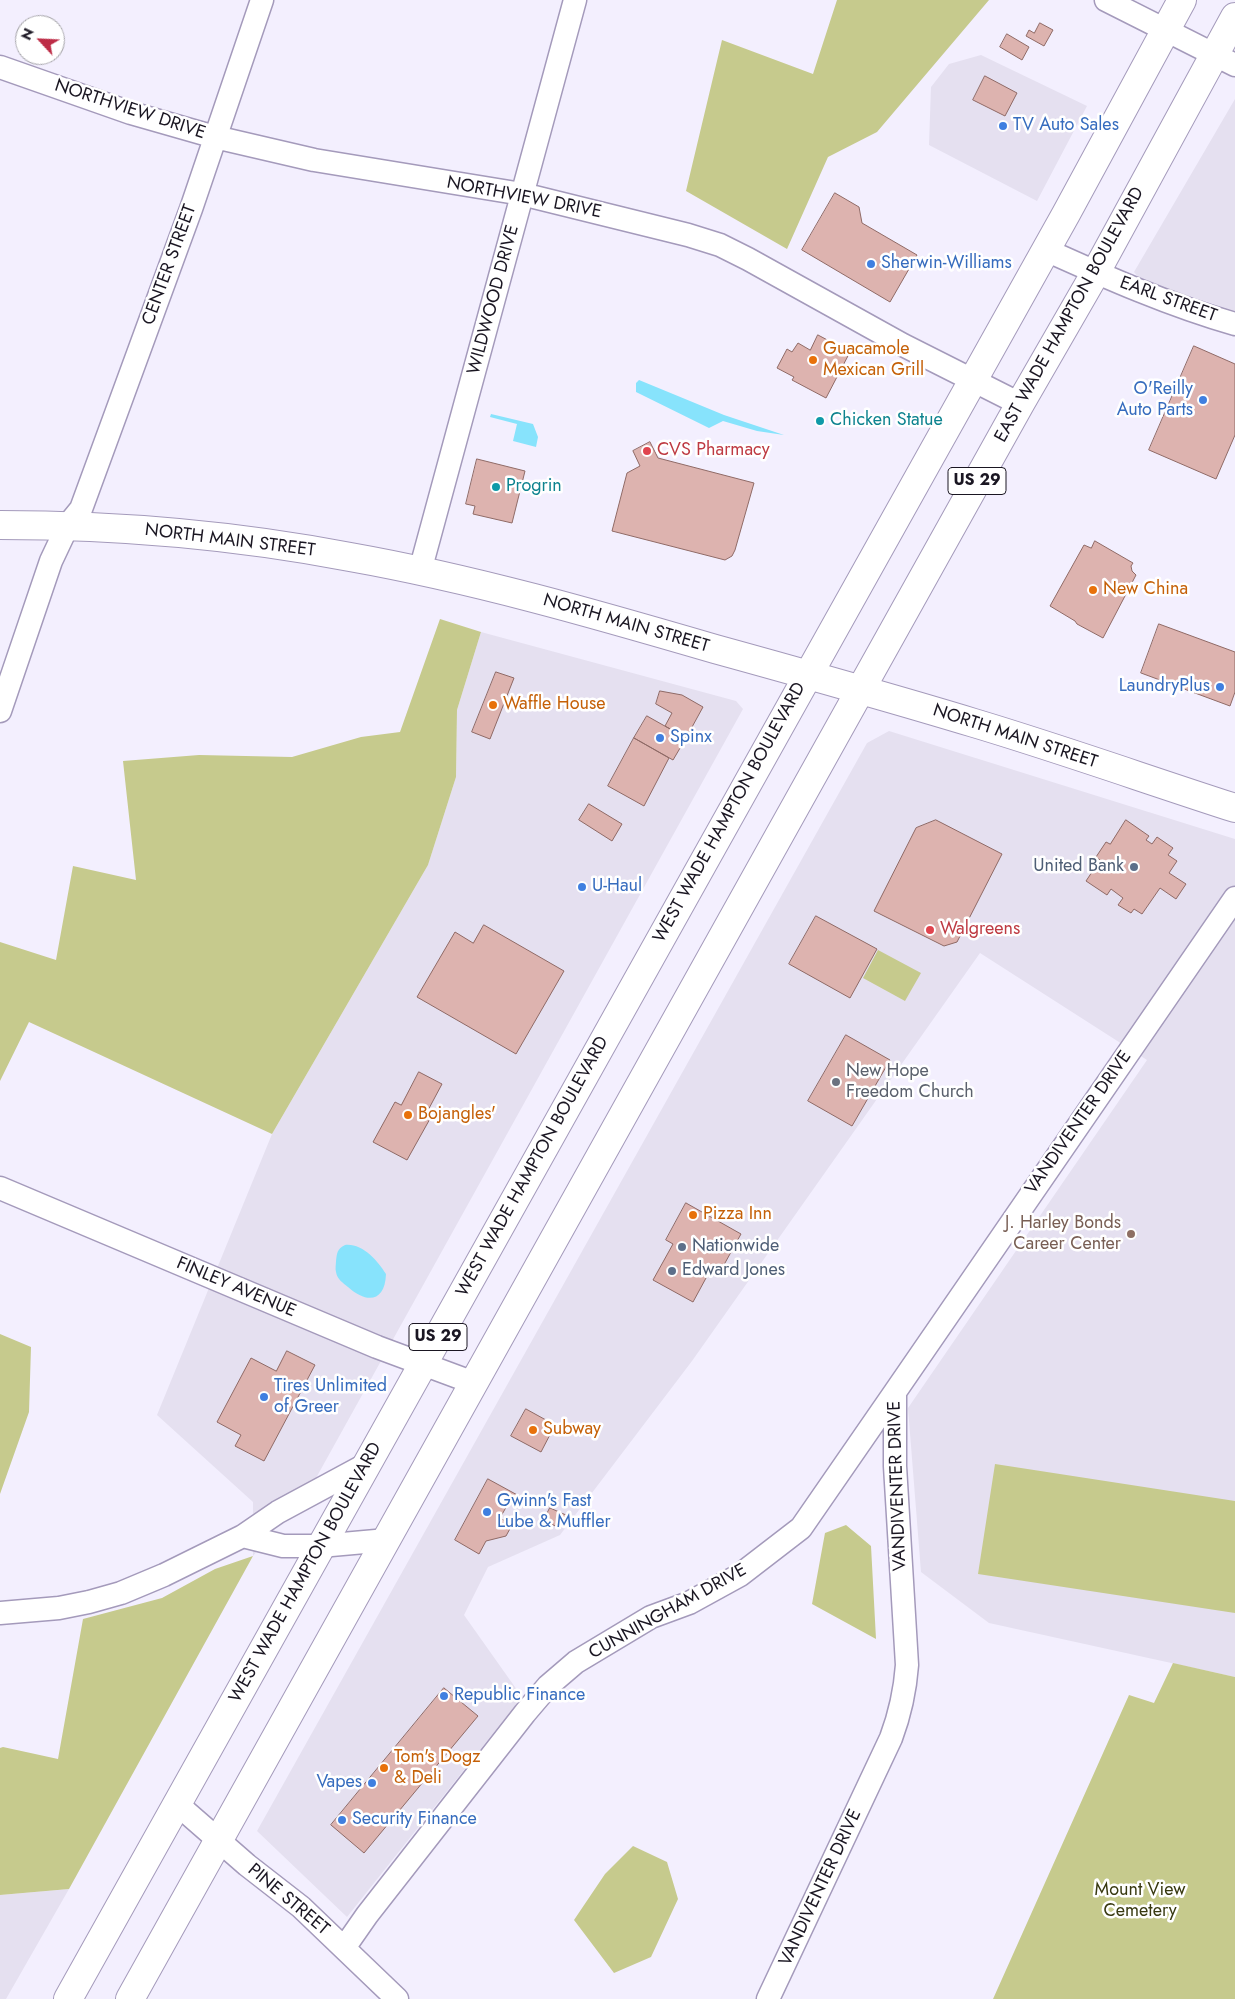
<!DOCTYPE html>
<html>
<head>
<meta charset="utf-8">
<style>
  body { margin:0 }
  #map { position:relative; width:1235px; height:1999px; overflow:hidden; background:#f3effe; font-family:Jost,sans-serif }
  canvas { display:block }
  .north { position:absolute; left:15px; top:15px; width:50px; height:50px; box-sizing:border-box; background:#fff; border:1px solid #a3a2a7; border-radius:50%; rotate:295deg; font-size:14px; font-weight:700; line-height:20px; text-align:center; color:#1a1622 }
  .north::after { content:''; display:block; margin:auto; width:18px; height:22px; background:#bd2c46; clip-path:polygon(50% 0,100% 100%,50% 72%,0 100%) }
</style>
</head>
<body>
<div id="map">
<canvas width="1235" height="1999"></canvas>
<div class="north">N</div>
</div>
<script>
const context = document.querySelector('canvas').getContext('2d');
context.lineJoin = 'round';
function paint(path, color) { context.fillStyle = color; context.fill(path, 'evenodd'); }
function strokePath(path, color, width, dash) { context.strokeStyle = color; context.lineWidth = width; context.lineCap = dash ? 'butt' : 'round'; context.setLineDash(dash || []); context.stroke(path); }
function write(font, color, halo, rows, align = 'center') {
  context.font = font + ' Jost,sans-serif'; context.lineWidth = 5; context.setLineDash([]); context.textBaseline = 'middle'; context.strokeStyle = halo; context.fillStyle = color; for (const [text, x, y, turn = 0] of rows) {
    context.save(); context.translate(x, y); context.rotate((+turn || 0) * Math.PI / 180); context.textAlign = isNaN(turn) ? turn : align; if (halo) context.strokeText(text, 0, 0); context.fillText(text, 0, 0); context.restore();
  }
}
const built = new Path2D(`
  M 981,55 L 1087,106 L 1037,201 L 929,145 L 931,87 L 949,64 Z
  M 1235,99 L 1235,311 L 1156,285 L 1139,278 L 1134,272 Z
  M 481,632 L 736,701 L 743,709 L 316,1478 L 253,1556 L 253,1502 L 157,1415 L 272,1134 L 428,865 L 456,777 L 457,710 Z
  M 889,731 L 1235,839 L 1235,1677 L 989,1623 L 921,1572 L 908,1408 L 1147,1060 L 980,953 L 692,1361 L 560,1535 L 488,1567 L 464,1615 L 522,1697 L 347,1917 L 257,1831 L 867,743 Z
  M 69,1889 L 6,1999 L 0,1999 L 0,1895 Z`);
const green = new Path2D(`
  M 837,0 L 989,0 L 877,132 L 828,157 L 787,249 L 686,191 L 722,40 L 813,74 Z
  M 440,619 L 481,632 L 457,710 L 456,777 L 428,865 L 272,1134 L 29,1022 L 0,1081 L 0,942 L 56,960 L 73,866 L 136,880 L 123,761 L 199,755 L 292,757 L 361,737 L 400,732 Z
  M 878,950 L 921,973 L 905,1001 L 863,978 Z
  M 0,1334 L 31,1347 L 29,1412 L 0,1494 Z
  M 995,1464 L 1235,1501 L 1235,1613 L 978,1574 Z
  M 846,1525 L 871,1546 L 876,1639 L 812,1604 L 825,1533 Z
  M 253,1556 L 69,1889 L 0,1895 L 0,1748 L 3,1747 L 58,1759 L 83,1619 L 162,1598 L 215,1569 Z
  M 1173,1663 L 1235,1677 L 1235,1999 L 993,1999 L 1129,1695 L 1154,1703 Z
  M 633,1846 L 667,1862 L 678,1899 L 651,1957 L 614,1973 L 574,1920 L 605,1874 Z`);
const water = new Path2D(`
  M 639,380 L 724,415 L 784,435 L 757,431 L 723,421 L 709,428 L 636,392 L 636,383 Z
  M 491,414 L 533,424 L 538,437 L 536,447 L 513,441 L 517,424 L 490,417 Z
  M 345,1245 C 362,1243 377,1260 386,1274 C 385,1302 367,1304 348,1287 C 343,1283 337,1279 336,1272 C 335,1269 336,1264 336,1261 C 337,1253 337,1249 345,1245 Z`);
const building = new Path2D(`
  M 1040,23 L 1053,30 L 1044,46 L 1026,36 L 1029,30 L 1034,33 Z
  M 1007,34 L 1029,47 L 1022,60 L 1000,47 Z
  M 985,76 L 1017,93 L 1005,116 L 973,100 Z
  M 835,193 L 859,207 L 862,223 L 917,255 L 890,302 L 802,250 Z
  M 818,335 L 850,352 L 826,398 L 792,380 L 794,377 L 777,368 L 787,349 L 792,352 L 798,343 L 810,350 Z
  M 1194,346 L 1235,364 L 1235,435 L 1216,479 L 1149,450 Z
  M 650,442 L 658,458 L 754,483 L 735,550 L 732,556 L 725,560 L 612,531 L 627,473 L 640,466 L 633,451 Z
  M 477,459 L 525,471 L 512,523 L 473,514 L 475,506 L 466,504 Z
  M 1095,541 L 1133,563 L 1131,566 L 1132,571 L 1136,575 L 1103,638 L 1077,624 L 1075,621 L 1050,606 L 1084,545 L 1091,548 Z
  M 1159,624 L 1235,652 L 1235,692 L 1230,706 L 1141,673 Z
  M 496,672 L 514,678 L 490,739 L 472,732 Z
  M 660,691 L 682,695 L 703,707 L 686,738 L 665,726 L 672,713 L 656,704 Z
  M 647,716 L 686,738 L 673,760 L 634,738 Z
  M 634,738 L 669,758 L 644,806 L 608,786 Z
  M 589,804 L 622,824 L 612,841 L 579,820 Z
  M 936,820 L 1002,854 L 957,942 L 944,946 L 874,911 L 916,828 Z
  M 1126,820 L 1149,836 L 1146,840 L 1152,844 L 1157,837 L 1173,848 L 1168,855 L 1177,861 L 1169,873 L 1186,884 L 1176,899 L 1160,888 L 1142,914 L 1134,909 L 1131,913 L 1118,905 L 1123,898 L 1111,889 L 1107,895 L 1086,881 L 1100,860 L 1096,857 L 1106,842 L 1110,844 Z
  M 816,916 L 877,949 L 850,998 L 789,964 Z
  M 484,925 L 564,971 L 516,1054 L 417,997 L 455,932 L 473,943 Z
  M 846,1035 L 890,1060 L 852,1126 L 808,1101 Z
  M 419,1072 L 442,1084 L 426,1114 L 431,1117 L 407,1160 L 373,1142 L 395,1102 L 401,1105 Z
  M 686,1203 L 741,1234 L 720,1272 L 712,1267 L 693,1302 L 653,1280 L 673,1244 L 666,1240 Z
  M 287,1351 L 315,1365 L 264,1461 L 235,1446 L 241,1435 L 217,1422 L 251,1358 L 276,1371 Z
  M 526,1409 L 555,1425 L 541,1452 L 511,1436 Z
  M 488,1479 L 521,1497 L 516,1506 L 509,1502 L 500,1518 L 512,1525 L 506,1536 L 486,1541 L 479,1554 L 455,1540 Z
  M 550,1508 L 566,1515 L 559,1528 L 544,1520 Z
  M 444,1688 L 478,1716 L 364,1853 L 331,1825 Z`);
const street = new Path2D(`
  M 1106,0 L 1235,65
  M 0,67 L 131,113 L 215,137 L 314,160 L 522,194 L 688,235 L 720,245 L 748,259 L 903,345 L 1020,404
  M 1046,250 C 1108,278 1169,305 1235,324
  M 420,571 L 575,0
  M 0,711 L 51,561 L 68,525 L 81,509 L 191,209 L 262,0
  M 0,1188 L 377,1347 L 474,1383
  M 243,1536 L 283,1546 L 320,1546 L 387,1540
  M 0,1613 L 59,1608 L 89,1602 L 121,1593 L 164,1575 L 243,1536 L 278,1512 L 367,1464
  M 177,1804 L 247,1865 L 301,1907 L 397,1999
  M 344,1948 L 367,1915 L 525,1713 L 548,1686 L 576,1662 L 651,1617 L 689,1603 L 740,1575 L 801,1528 L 895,1392
  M 768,1999 L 891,1738 C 900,1714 905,1692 907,1665 L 895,1466 L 895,1392 L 1235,898`);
const secondary = new Path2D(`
  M 0,525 C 117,525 235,535 350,557 C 474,579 595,614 715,649 C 802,673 888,697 974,723 C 1061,749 1148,780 1235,808`);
const primary = new Path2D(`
  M 68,1999 L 1066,214 L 1182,0
  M 130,1999 L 1020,404 L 1096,272 L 1235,17`);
const markers = [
  [1003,126,5,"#3f7fe0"],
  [871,264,5,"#3f7fe0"],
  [813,360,5,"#e8710a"],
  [1203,400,5,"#3f7fe0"],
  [820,421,5,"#0f9aa8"],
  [647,451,5,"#e0444e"],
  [496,487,5,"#0f9aa8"],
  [1093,590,5,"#e8710a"],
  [1220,687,5,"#3f7fe0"],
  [493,705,5,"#e8710a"],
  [660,738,5,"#3f7fe0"],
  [1134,867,5,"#5c6f8a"],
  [582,887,5,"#3f7fe0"],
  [930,930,5,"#e0444e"],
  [836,1082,5,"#6b7280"],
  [408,1115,5,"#e8710a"],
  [693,1215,5,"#e8710a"],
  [1131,1234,5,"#8d6e63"],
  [682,1247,5,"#5c6f8a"],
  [672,1271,5,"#5c6f8a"],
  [264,1397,5,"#3f7fe0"],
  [533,1430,5,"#e8710a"],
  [487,1512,5,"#3f7fe0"],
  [444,1696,5,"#3f7fe0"],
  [384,1768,5,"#e8710a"],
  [372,1783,5,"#3f7fe0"],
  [342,1820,5,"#3f7fe0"]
];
const shields = [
  [977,481,58],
  [438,1337,58]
];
const shieldNames = [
  ["US 29",977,481],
  ["US 29",438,1337]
];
const streetNames = [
  ["NORTHVIEW DRIVE",130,110,18],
  ["NORTHVIEW DRIVE",524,198,11],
  ["CENTER STREET",170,265,-70],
  ["WILDWOOD DRIVE",494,300,-75],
  ["EARL STREET",1168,300,20],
  ["EAST WADE HAMPTON BOULEVARD",1070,315,-61],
  ["NORTH MAIN STREET",230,541,7],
  ["NORTH MAIN STREET",626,624,16],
  ["NORTH MAIN STREET",1015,737,18],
  ["WEST WADE HAMPTON BOULEVARD",730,813,-61],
  ["VANDIVENTER DRIVE",1079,1123,-55],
  ["WEST WADE HAMPTON BOULEVARD",533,1167,-61],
  ["FINLEY AVENUE",236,1288,23],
  ["VANDIVENTER DRIVE",898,1486,-92],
  ["WEST WADE HAMPTON BOULEVARD",306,1573,-61],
  ["CUNNINGHAM DRIVE",668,1612,-29],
  ["VANDIVENTER DRIVE",821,1888,-65],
  ["PINE STREET",288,1900,40]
];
const shopNames = [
  ["TV Auto Sales",1013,126],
  ["Sherwin-Williams",881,264],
  ["O'Reilly",1193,390,"right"],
  ["Auto Parts",1193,411,"right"],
  ["LaundryPlus",1210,687,"right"],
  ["Spinx",670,738],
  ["U-Haul",592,887],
  ["Tires Unlimited",274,1387],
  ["of Greer",274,1408],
  ["Gwinn's Fast",497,1502],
  ["Lube & Muffler",497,1523],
  ["Republic Finance",454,1696],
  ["Vapes",362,1783,"right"],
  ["Security Finance",352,1820]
];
const foodNames = [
  ["Guacamole",823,350],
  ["Mexican Grill",823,371],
  ["New China",1103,590],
  ["Waffle House",503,705],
  ["Bojangles'",418,1115],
  ["Pizza Inn",703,1215],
  ["Subway",543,1430],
  ["Tom's Dogz",394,1758],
  ["& Deli",394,1779]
];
const cultureNames = [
  ["Chicken Statue",830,421],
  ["Progrin",506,487]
];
const healthNames = [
  ["CVS Pharmacy",657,451],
  ["Walgreens",940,930]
];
const serviceNames = [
  ["United Bank",1124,867,"right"],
  ["Nationwide",692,1247],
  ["Edward Jones",682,1271]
];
const worshipNames = [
  ["New Hope",846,1072],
  ["Freedom Church",846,1093]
];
const educationNames = [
  ["J. Harley Bonds",1121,1224],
  ["Career Center",1121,1245]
];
const parkNames = [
  ["Mount View",1140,1891],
  ["Cemetery",1140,1912]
];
paint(built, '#e5e0f0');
paint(green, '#c6ca8d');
paint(water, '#87e3fc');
paint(building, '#ddb3af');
strokePath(building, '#8f6a66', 1);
strokePath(street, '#a49abb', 25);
strokePath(secondary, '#a49abb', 30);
strokePath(primary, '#a49abb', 30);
strokePath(street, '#fff', 22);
strokePath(secondary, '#fff', 28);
strokePath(primary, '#fff', 28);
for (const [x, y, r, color] of markers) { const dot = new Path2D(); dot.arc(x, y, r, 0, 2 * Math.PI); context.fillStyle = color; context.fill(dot); strokePath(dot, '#fff', 2); }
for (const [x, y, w] of shields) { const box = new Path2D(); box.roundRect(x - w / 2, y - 13.5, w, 27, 4); context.fillStyle = '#fff'; context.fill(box); strokePath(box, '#1a1622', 1); }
write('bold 16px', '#1a1622', null, shieldNames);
write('18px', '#1a1622', '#fff', streetNames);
write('18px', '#366cbe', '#fff', shopNames, 'left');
write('18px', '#c56008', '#fff', foodNames, 'left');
write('18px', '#0d838f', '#fff', cultureNames, 'left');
write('18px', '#be3a42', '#fff', healthNames, 'left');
write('18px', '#4e5e75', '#fff', serviceNames, 'left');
write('18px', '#5b616d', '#fff', worshipNames, 'left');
write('18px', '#785e54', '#fff', educationNames, 'right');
write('18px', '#383910', '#fff', parkNames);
</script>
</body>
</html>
